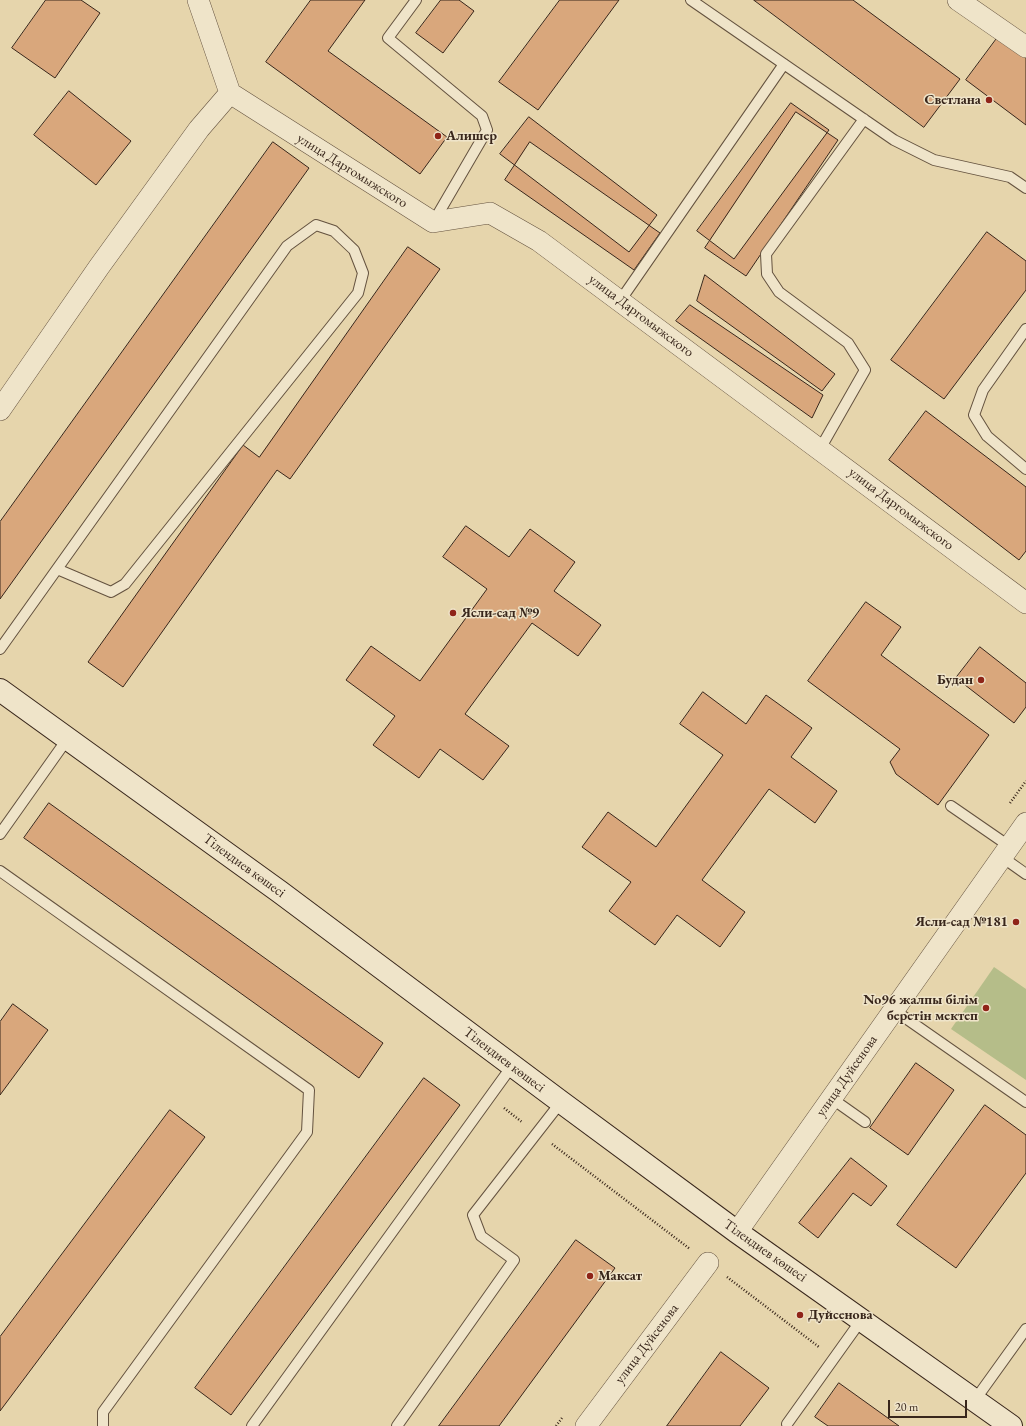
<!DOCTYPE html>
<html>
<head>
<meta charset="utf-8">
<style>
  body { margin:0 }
  #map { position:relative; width:1026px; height:1426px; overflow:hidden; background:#e6d5ac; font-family:"EB Garamond",serif }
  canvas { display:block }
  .scale { position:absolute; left:888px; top:1400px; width:79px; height:18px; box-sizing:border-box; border:2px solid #38261b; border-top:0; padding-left:5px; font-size:12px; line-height:14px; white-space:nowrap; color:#38261b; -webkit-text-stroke:3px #efe4c9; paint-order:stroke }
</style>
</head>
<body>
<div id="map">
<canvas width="1026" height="1426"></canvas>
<div class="scale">20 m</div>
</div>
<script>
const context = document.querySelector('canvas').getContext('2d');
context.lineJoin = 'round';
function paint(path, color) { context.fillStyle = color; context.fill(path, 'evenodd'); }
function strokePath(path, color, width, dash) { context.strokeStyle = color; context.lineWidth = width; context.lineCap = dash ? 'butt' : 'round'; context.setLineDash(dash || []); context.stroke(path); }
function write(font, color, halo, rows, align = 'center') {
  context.font = font + ' "EB Garamond",serif'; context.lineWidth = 3; context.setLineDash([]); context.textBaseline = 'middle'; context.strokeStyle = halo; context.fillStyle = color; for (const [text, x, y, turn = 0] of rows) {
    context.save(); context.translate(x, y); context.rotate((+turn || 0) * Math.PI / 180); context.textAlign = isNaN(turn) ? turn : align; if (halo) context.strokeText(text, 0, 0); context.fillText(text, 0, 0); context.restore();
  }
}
const green = new Path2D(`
  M 994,967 L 1026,989 L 1026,1080 L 951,1029 Z`);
const building = new Path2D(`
  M 46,0 L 81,0 L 100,13 L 55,78 L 12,48 Z
  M 311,0 L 365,0 L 328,51 L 447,137 L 420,174 L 266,62 Z
  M 441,0 L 459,0 L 474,11 L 443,53 L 416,33 Z
  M 560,0 L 619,0 L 538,110 L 499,82 Z
  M 754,0 L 853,0 L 960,79 L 924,127 Z
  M 998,37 L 1026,58 L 1026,125 L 966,80 Z
  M 69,91 L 131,141 L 96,185 L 34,135 Z
  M 791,103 L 829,130 L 734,259 L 697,231 Z
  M 796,112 L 838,140 L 746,276 L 705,248 Z
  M 529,117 L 657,215 L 629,252 L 500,154 Z
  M 273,142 L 309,168 L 0,599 L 0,522 Z
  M 530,142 L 660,233 L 634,270 L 505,180 Z
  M 987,232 L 1026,261 L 1026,290 L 944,399 L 891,360 Z
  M 408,247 L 440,269 L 290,479 L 277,470 L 123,687 L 88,662 L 243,445 L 259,457 Z
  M 705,275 L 835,374 L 822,391 L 697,301 Z
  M 690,305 L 823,395 L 812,418 L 676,321 Z
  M 926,411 L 1026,487 L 1026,551 L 1019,560 L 889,460 Z
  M 466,526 L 509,557 L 530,529 L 575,562 L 554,591 L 601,625 L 578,656 L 532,623 L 465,714 L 509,746 L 483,780 L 440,749 L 419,778 L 373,745 L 395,716 L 346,680 L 371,646 L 420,681 L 487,589 L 443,557 Z
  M 866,602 L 901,627 L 881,655 L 989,735 L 938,805 L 896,774 L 890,762 L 900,749 L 808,681 Z
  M 980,647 L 1026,683 L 1026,707 L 1014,723 L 956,678 Z
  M 703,692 L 746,724 L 766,695 L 812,728 L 791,757 L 837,791 L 815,823 L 769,789 L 702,880 L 745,912 L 720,947 L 677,915 L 655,945 L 609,911 L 631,882 L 582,847 L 608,812 L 656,847 L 723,755 L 680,724 Z
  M 49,803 L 383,1043 L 359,1078 L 24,838 Z
  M 13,1004 L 48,1030 L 0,1095 L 0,1022 Z
  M 916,1063 L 954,1090 L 908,1155 L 870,1128 Z
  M 424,1078 L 460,1105 L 231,1415 L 195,1388 Z
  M 985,1105 L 1026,1135 L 1026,1173 L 956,1268 L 897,1225 Z
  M 170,1110 L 205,1137 L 0,1411 L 0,1337 Z
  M 851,1158 L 887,1186 L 871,1206 L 853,1193 L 818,1238 L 799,1223 Z
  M 576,1240 L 615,1268 L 499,1426 L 439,1426 Z
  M 721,1352 L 769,1388 L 740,1426 L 667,1426 Z
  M 839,1383 L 899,1426 L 828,1426 L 815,1417 Z`);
const path = new Path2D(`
  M 1010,803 L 1026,781
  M 504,1108 L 522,1122
  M 552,1144 L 690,1249
  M 727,1277 L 819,1347
  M 556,1426 L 562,1418`);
const lane = new Path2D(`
  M 416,0 L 388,38 L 482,116 L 487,130 L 434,221
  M 691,0 L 894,140 L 934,160 L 1010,177 L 1026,188
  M 620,301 L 784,64
  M 1026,329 L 983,390 L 974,415 L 987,436 L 1026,469
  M 820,449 L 865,370 L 848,343 L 779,292 L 767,274 L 766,254 L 864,119
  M 0,649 L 287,246 L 316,225 L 334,231 L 354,250 L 363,273 L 358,293 L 125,584 L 111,592 L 57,569
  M 951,806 L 1009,846
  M 0,834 L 68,738
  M 1002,857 L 1026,874
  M 0,871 L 309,1090 L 307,1132 L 103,1412 L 103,1426
  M 894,1010 L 1026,1102
  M 831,1098 L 865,1122
  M 975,1400 L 1026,1329
  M 787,1424 L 862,1319
  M 252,1426 L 512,1066
  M 397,1426 L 514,1260 L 481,1236 L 473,1215 L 561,1102`);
const street = new Path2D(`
  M 198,0 L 230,93
  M 958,0 L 1026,47
  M 230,93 L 433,222 L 490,213 L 539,241 L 1026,603
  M 0,410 L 99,267 L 199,129 L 230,93
  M 737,1232 L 1026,823
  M 586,1426 L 708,1263`);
const secondary = new Path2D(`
  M 0,690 L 280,892 L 561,1102 L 737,1232 L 1011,1426`);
const markers = [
  [989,100,4,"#8f2418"],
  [438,136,4,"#8f2418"],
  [453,613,4,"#8f2418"],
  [981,680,4,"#8f2418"],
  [1016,922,4,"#8f2418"],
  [986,1008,4,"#8f2418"],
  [590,1276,4,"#8f2418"],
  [800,1315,4,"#8f2418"]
];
const poiNames = [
  ["Светлана",981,100],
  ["Алишер",446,136,"left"],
  ["Ясли-сад №9",461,613,"left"],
  ["Будан",973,680],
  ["Ясли-сад №181",1008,922],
  ["No96 жалпы білім",978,1000],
  ["беретін мектеп",978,1016],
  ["Максат",598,1276,"left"],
  ["Дуйсенова",808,1315,"left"]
];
const streetNames = [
  ["улица Даргомыжского",352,171,32],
  ["улица Даргомыжского",641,316,37],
  ["улица Даргомыжского",901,509,37],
  ["Тілендиев көшесі",244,866,36],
  ["Тілендиев көшесі",504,1060,37],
  ["улица Дуйсенова",847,1076,-55],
  ["Тілендиев көшесі",765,1251,35],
  ["улица Дуйсенова",647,1344,-53]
];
paint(green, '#b5bd89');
paint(building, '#d9a77c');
strokePath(building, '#38261b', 1);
strokePath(lane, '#64523f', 12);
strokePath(street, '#64523f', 22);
strokePath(secondary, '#38261b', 24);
strokePath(path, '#38261b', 2.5, [1, 2]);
strokePath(lane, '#efe4c9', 10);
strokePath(street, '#efe4c9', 21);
strokePath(secondary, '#efe4c9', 22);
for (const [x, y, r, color] of markers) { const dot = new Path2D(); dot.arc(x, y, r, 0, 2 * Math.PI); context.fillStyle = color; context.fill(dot); strokePath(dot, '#efe4c9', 1.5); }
write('bold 14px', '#38261b', '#efe4c9', poiNames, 'right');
write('14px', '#38261b', '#efe4c9', streetNames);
</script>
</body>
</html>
